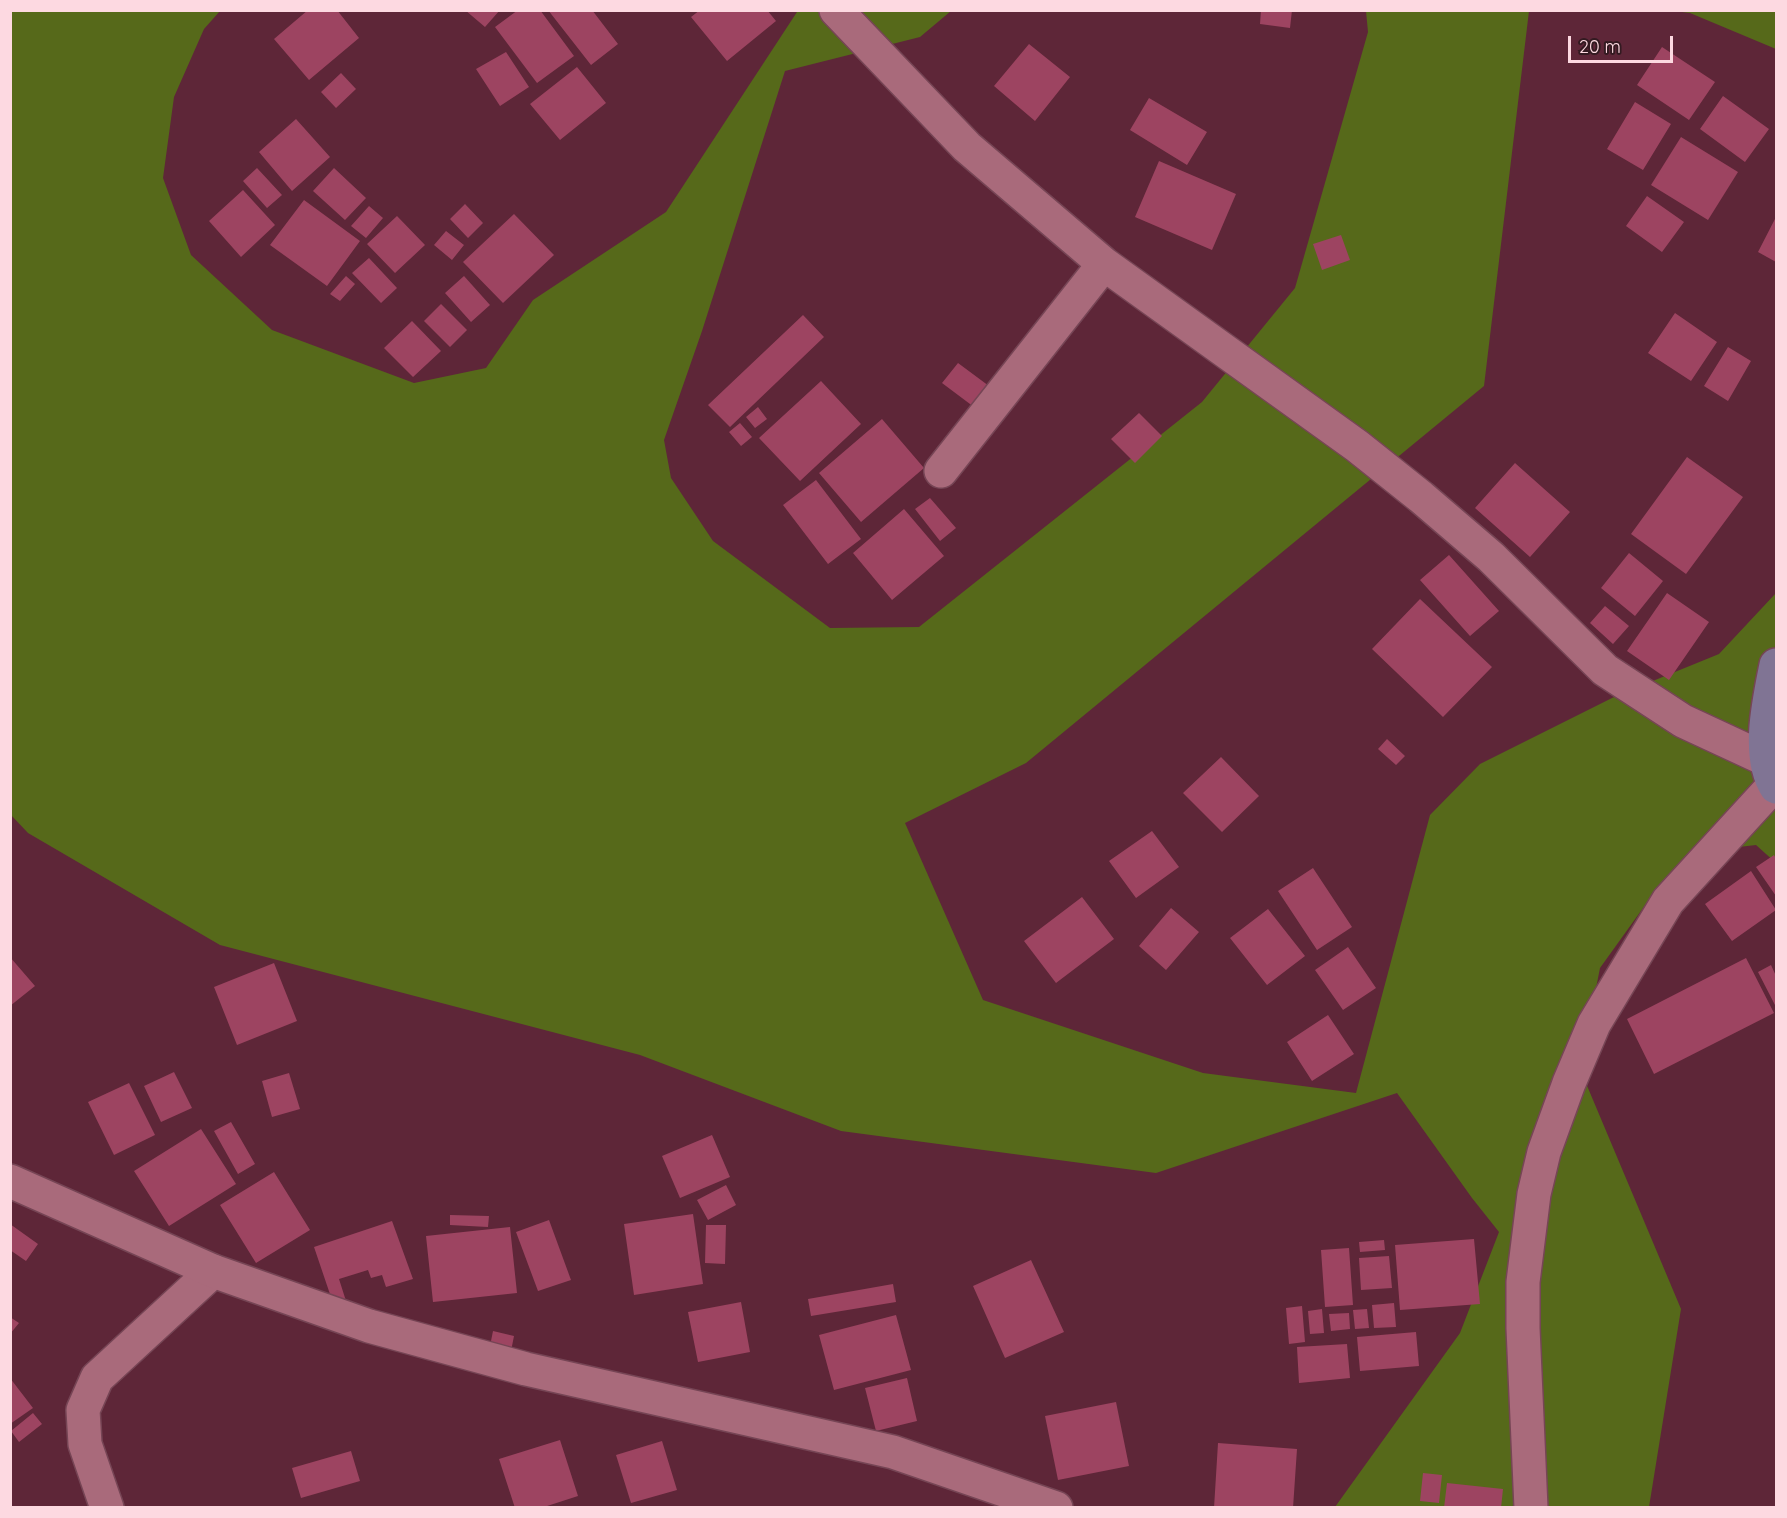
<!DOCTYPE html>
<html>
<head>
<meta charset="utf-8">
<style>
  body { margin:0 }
  #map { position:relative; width:1787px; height:1518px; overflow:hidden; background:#5e2638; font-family:Quicksand,sans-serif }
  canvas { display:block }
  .frame { position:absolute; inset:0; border:12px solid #fdd9e1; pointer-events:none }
  .scale { position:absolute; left:1568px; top:36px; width:105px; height:27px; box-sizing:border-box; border:3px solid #fdd9e1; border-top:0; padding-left:8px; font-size:18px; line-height:21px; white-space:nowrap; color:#fdd9e1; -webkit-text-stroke:4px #331a21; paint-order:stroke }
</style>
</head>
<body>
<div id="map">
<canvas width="1787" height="1518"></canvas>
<div class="frame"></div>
<div class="scale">20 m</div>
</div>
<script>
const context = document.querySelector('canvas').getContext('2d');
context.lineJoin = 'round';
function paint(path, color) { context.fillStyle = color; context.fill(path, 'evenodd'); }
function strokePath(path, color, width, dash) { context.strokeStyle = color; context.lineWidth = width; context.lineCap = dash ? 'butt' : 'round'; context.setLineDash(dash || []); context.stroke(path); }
const green = new Path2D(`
  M 11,11 L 220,11 L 204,29 L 174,97 L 163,178 L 191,255 L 272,330 L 414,383 L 486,368 L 533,300 L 666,212 L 797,12 L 795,11 L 951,11 L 920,37 L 785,71 L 702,331 L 664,440 L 671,478 L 713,541 L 830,628 L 919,627 L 1202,402 L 1295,288 L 1368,32 L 1366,11 L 1529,11 L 1484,386 L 1026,763 L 905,823 L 983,1000 L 1203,1073 L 1356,1093 L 1430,815 L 1480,764 L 1616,696 L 1719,654 L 1776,593 L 1776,863 L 1756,845 L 1704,851 L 1661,883 L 1600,968 L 1580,1069 L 1681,1309 L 1649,1507 L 1335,1507 L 1460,1333 L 1499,1232 L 1472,1198 L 1397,1093 L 1156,1173 L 841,1131 L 640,1055 L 220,945 L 28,833 L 11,815 Z
  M 1674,11 L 1776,11 L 1776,49 L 1690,13 Z`);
const building = new Path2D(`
  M 308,10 L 337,10 L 359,38 L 309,80 L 274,39 Z
  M 465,10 L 500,10 L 485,27 Z
  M 518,10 L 540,10 L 574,56 L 537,83 L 495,27 Z
  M 548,10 L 592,10 L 618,44 L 591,65 Z
  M 700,10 L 767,10 L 776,21 L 727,61 L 691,17 Z
  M 1261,10 L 1292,10 L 1290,28 L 1260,24 Z
  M 1029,44 L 1070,77 L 1035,121 L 994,86 Z
  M 1662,47 L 1715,82 L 1689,120 L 1637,85 Z
  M 506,52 L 529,87 L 500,106 L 476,69 Z
  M 577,67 L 606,103 L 560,140 L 530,104 Z
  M 341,73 L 356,89 L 336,108 L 321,92 Z
  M 1723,96 L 1769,129 L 1745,162 L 1700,129 Z
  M 1149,98 L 1207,132 L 1187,165 L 1130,130 Z
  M 1635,102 L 1671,124 L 1643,170 L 1607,149 Z
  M 296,119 L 330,157 L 292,191 L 259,152 Z
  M 1681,137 L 1738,172 L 1708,220 L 1651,185 Z
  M 1159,161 L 1236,194 L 1212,250 L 1135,217 Z
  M 257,168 L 282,195 L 267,208 L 243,181 Z
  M 334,168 L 366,198 L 345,220 L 313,191 Z
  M 243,190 L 275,225 L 241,257 L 209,221 Z
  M 1647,196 L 1684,222 L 1662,252 L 1626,226 Z
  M 304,200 L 360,241 L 327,286 L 270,245 Z
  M 465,204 L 483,223 L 468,238 L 450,219 Z
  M 369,206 L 383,218 L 366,238 L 351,226 Z
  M 514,214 L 554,255 L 503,303 L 463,262 Z
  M 397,216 L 425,245 L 395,273 L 367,244 Z
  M 1776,217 L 1776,262 L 1758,252 Z
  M 446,231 L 464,245 L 452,260 L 434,245 Z
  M 1341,235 L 1350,260 L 1322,270 L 1313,244 Z
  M 369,258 L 397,288 L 381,303 L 352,273 Z
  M 346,276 L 355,284 L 340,301 L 330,294 Z
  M 464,276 L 490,305 L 471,322 L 445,293 Z
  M 441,304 L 467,330 L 450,347 L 424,321 Z
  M 1675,313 L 1717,342 L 1691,381 L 1648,353 Z
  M 803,315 L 824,337 L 730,427 L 708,405 Z
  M 412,321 L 441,351 L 413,377 L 384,348 Z
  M 1728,347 L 1751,361 L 1728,401 L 1704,386 Z
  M 958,363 L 989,386 L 974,407 L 942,383 Z
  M 821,381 L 861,424 L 800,481 L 759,438 Z
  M 758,407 L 767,419 L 755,428 L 746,417 Z
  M 1139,413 L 1162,436 L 1135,463 L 1111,439 Z
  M 882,419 L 924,468 L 861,522 L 819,473 Z
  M 740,423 L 752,437 L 741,446 L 729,432 Z
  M 1687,457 L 1743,497 L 1686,574 L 1631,534 Z
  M 1515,463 L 1570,512 L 1530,557 L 1475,508 Z
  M 816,480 L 861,539 L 828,564 L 783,505 Z
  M 930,498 L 956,528 L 940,541 L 915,509 Z
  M 904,509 L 944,556 L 892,600 L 853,553 Z
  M 1629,553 L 1663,581 L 1635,616 L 1601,588 Z
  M 1449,555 L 1499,611 L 1470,636 L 1420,580 Z
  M 1667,593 L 1709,622 L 1669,680 L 1627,651 Z
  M 1420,599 L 1492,667 L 1443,717 L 1372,649 Z
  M 1605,606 L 1629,626 L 1613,644 L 1590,623 Z
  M 1387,739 L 1405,756 L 1396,765 L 1378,749 Z
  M 1221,757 L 1259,796 L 1222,832 L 1183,793 Z
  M 1152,831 L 1179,867 L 1136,898 L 1109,861 Z
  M 1774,855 L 1776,859 L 1776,896 L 1756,867 Z
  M 1313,868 L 1352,927 L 1317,950 L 1278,891 Z
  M 1751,871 L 1776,910 L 1732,941 L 1705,904 Z
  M 1082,897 L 1114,939 L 1056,983 L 1024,941 Z
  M 1171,908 L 1199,932 L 1166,970 L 1139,946 Z
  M 1268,909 L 1305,956 L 1267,985 L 1230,938 Z
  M 1348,947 L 1376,988 L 1343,1010 L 1315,970 Z
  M 10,957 L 35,986 L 10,1006 Z
  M 1746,958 L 1774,1013 L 1654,1074 L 1627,1019 Z
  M 274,963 L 297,1021 L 237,1045 L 214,987 Z
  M 1771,965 L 1776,976 L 1776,1007 L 1758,972 Z
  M 1328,1015 L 1354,1054 L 1312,1081 L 1287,1042 Z
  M 174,1072 L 192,1108 L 161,1122 L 144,1086 Z
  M 289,1073 L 300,1109 L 272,1117 L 262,1081 Z
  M 129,1083 L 155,1135 L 114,1155 L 88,1102 Z
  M 231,1122 L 255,1164 L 238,1174 L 214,1131 Z
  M 201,1129 L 236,1184 L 169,1226 L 134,1171 Z
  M 712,1135 L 730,1177 L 680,1198 L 662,1156 Z
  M 274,1172 L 310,1230 L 256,1263 L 220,1205 Z
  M 726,1185 L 736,1205 L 708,1220 L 697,1200 Z
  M 693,1214 L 703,1284 L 634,1295 L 624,1224 Z
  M 450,1215 L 489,1216 L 488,1227 L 450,1225 Z
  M 549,1220 L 571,1280 L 538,1291 L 516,1232 Z
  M 392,1221 L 413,1279 L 386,1287 L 382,1275 L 371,1278 L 368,1270 L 339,1279 L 346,1301 L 334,1306 L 314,1247 Z
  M 10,1224 L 38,1244 L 26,1261 L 10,1250 Z
  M 706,1225 L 726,1225 L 725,1264 L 705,1263 Z
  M 510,1227 L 517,1293 L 433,1302 L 426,1236 Z
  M 1474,1239 L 1480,1304 L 1400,1310 L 1395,1245 Z
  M 1384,1240 L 1385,1250 L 1360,1252 L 1359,1242 Z
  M 1349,1248 L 1353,1305 L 1325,1307 L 1321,1250 Z
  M 1389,1256 L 1392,1288 L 1361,1290 L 1359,1258 Z
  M 1031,1260 L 1064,1332 L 1005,1358 L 973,1286 Z
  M 893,1284 L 896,1302 L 811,1316 L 808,1299 Z
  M 741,1302 L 750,1352 L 698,1362 L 688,1312 Z
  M 1394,1303 L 1396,1327 L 1374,1328 L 1372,1305 Z
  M 1302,1306 L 1305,1342 L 1289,1344 L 1286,1308 Z
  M 1322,1309 L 1324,1333 L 1310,1334 L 1308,1311 Z
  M 1367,1309 L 1369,1328 L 1355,1329 L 1353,1310 Z
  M 1349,1313 L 1350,1329 L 1331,1331 L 1329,1314 Z
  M 896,1315 L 911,1370 L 834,1390 L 819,1335 Z
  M 10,1317 L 19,1323 L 10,1334 Z
  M 493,1331 L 514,1336 L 511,1351 L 490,1346 Z
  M 1416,1332 L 1419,1366 L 1360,1371 L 1357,1337 Z
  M 1347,1344 L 1350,1378 L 1299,1383 L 1297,1347 Z
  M 10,1378 L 33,1408 L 10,1424 Z
  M 907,1378 L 917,1421 L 876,1431 L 865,1388 Z
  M 1116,1402 L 1129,1466 L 1058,1480 L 1045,1416 Z
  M 33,1413 L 42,1424 L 19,1442 L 11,1431 Z
  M 560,1440 L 578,1496 L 541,1508 L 515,1508 L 499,1459 Z
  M 662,1441 L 677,1490 L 631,1503 L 616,1455 Z
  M 1218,1443 L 1297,1449 L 1293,1508 L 1214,1508 Z
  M 351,1451 L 360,1481 L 301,1498 L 292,1468 Z
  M 1423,1473 L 1442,1475 L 1439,1503 L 1420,1501 Z
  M 1447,1483 L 1503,1489 L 1501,1508 L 1444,1508 Z`);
const minor = new Path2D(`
  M 836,10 L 967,147 L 1104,264 L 1357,446 L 1421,497 L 1491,557 L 1605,670 L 1683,721 L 1767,760
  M 941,471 L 1104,264
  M 107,1508 L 85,1444 L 83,1410 L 97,1378 L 213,1271`);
const tertiary = new Path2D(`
  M 10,1181 L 213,1271 L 369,1326 L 526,1369 L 893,1452 L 1056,1508
  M 1531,1508 L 1523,1328 L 1523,1282 L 1534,1194 L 1544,1152 L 1569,1083 L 1594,1024 L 1668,901 L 1774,785`);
const secondary = new Path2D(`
  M 1776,665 C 1769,700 1756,756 1776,787`);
paint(green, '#56691a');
paint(building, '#9d4461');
strokePath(minor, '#764555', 36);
strokePath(tertiary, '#764555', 36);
strokePath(secondary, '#764555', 36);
strokePath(minor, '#a96a7b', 33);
strokePath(tertiary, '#a96a7b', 33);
strokePath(secondary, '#807494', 33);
</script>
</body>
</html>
